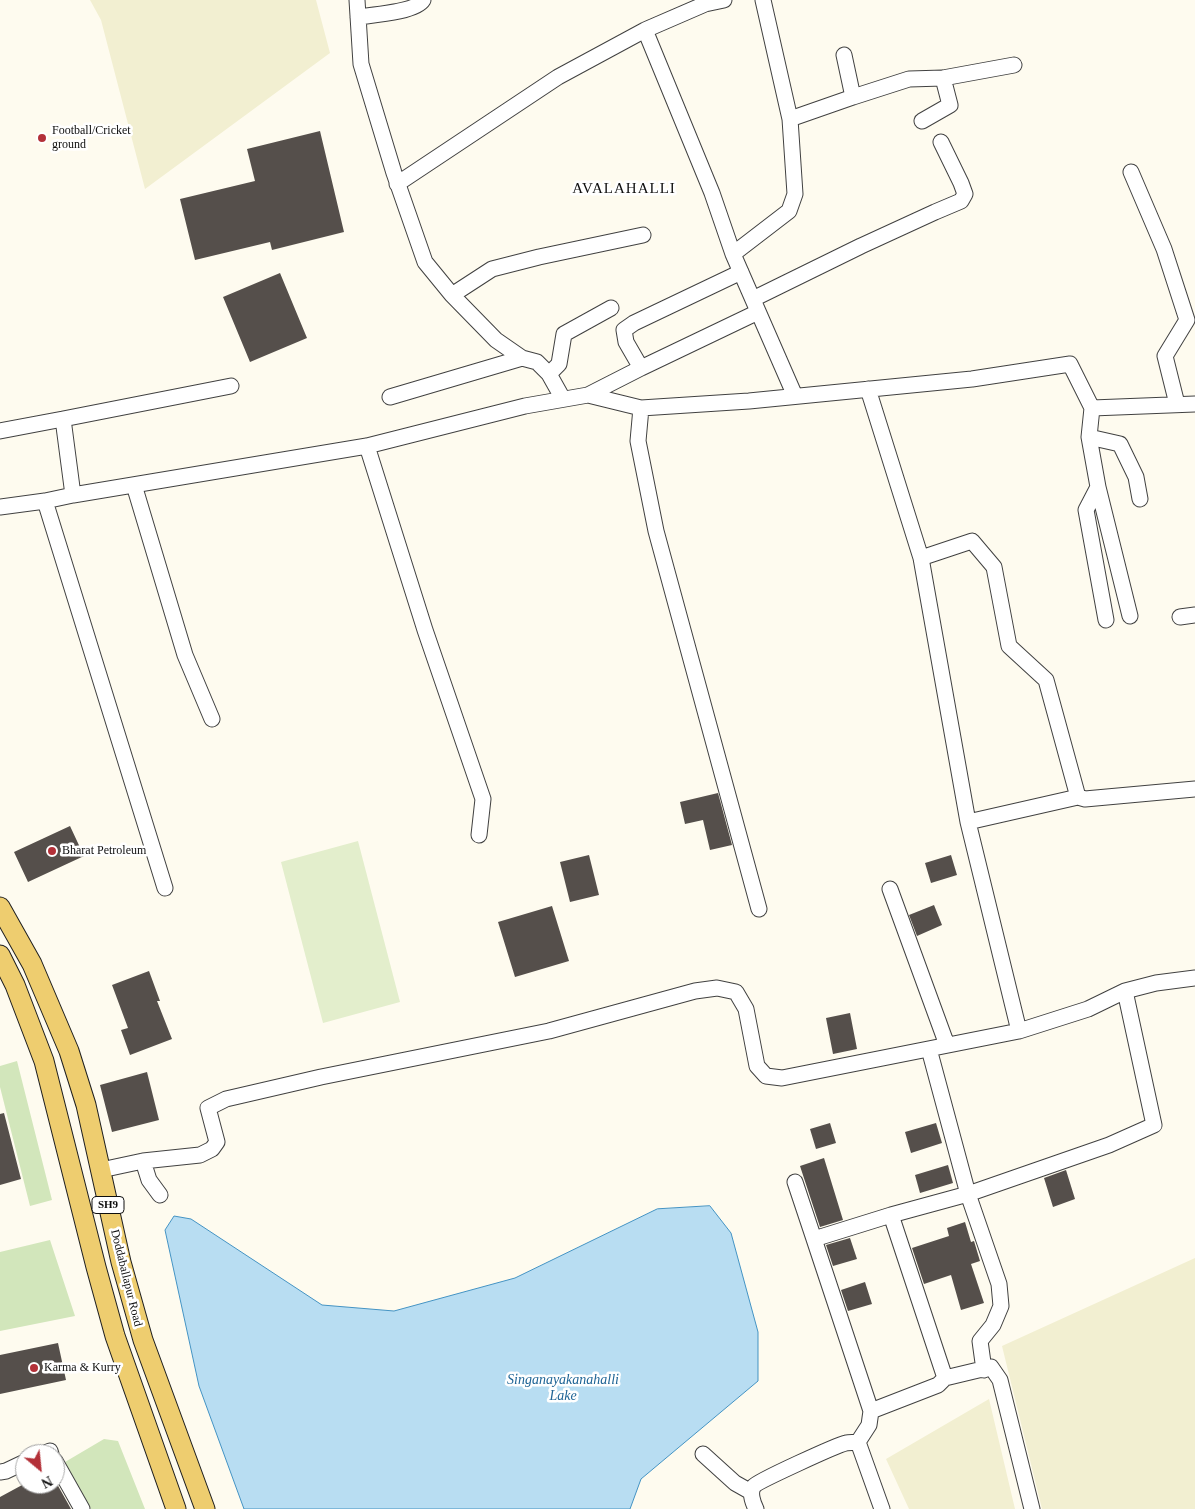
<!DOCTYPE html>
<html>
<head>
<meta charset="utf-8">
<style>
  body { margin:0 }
  #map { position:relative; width:1195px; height:1509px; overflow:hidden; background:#fefbef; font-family:"Times New Roman",serif }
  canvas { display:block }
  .north { position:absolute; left:15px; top:1444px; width:50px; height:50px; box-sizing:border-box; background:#fff; border:1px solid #9f9f9f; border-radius:50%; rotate:152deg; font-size:14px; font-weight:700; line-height:20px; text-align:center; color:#0e0e0e }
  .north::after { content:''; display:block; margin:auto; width:18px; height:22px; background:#b33038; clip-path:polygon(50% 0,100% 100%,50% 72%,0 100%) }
</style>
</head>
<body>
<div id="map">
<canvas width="1195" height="1509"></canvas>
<div class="north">N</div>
</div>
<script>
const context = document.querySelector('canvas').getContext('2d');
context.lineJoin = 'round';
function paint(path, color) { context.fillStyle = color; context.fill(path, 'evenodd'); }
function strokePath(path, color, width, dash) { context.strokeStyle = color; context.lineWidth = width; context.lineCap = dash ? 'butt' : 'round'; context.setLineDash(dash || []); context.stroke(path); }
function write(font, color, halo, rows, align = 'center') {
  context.font = font + ' "Times New Roman",serif'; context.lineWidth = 5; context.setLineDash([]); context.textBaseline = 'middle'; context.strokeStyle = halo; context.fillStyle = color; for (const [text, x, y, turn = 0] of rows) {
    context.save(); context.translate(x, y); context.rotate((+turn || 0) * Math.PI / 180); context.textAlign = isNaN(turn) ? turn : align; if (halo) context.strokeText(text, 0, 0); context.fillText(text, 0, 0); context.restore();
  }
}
const farmland = new Path2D(`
  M 90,0 L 316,0 L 330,53 L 145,189 L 101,20 Z
  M 1195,1258 L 1195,1509 L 1042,1509 L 1002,1346 Z
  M 989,1399 L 1015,1509 L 909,1509 L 886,1459 Z`);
const green = new Path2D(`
  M 17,1061 L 52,1200 L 30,1206 L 0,1087 L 0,1066 Z
  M 50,1240 L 75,1316 L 0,1331 L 0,1252 Z
  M 104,1439 L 118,1441 L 145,1509 L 91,1509 L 65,1462 Z`);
const pitch = new Path2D(`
  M 358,841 L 400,1002 L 323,1023 L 281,862 Z`);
const water = new Path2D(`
  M 710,1206 L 731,1233 L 758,1332 L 758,1381 L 641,1479 L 630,1509 L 244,1509 L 199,1386 L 165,1230 L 174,1216 L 191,1219 L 322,1305 L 394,1311 L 515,1278 L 657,1209 Z`);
const building = new Path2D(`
  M 320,131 L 344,232 L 272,250 L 270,242 L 195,260 L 180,199 L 255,181 L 247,149 Z
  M 280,273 L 307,338 L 250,362 L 223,297 Z
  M 718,793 L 732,845 L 710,850 L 703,820 L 685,824 L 680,802 Z
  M 70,826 L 84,856 L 28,882 L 14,852 Z
  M 589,855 L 599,895 L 570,902 L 560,862 Z
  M 951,855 L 957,875 L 931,883 L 925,863 Z
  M 934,905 L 942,925 L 917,936 L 909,915 Z
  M 552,906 L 569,961 L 515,977 L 498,922 Z
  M 149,971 L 160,1001 L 157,1001 L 172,1039 L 130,1055 L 121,1030 L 128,1028 L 112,985 Z
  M 850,1013 L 857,1049 L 833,1054 L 826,1018 Z
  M 147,1072 L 159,1120 L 112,1132 L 100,1085 Z
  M 4,1113 L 21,1179 L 0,1185 L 0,1114 Z
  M 830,1123 L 836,1143 L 816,1149 L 810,1129 Z
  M 936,1123 L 942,1143 L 911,1153 L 905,1132 Z
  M 824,1158 L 843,1220 L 820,1227 L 800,1166 Z
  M 948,1165 L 953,1183 L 920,1193 L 915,1175 Z
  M 1066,1170 L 1075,1199 L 1053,1207 L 1044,1178 Z
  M 965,1222 L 971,1242 L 974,1241 L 980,1261 L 971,1264 L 984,1303 L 961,1310 L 951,1275 L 924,1284 L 912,1248 L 949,1236 L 947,1228 Z
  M 850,1238 L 857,1259 L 833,1266 L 826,1245 Z
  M 865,1282 L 872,1304 L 848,1311 L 841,1290 Z
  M 58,1343 L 66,1380 L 0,1394 L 0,1355 Z
  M 24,1484 L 57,1484 L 71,1509 L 0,1509 L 0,1497 Z`);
const minor = new Path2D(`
  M 357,0 L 361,64 L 394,173 L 425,262 L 452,295 L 496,340 L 522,358 L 537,362 L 549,374 L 563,399
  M 358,17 C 372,15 416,12 423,0
  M 645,30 L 712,193 L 733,254 L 795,396
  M 844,55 L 853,97
  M 790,119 L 853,97 L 909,79 L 943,78 L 1014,65
  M 922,121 L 950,105 L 943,78
  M 1131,172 L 1164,249 L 1187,320 L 1165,356 L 1177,404
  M 397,184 L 558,77 L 645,30 L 705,4 L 724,0
  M 733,254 L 789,211 L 795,194 L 790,119 L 763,0
  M 452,295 L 492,269 L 539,257 L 643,235
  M 753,299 L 861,246 L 935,212 L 961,201 L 965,194 L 961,183 L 941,142
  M 641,368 L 626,342 L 624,330 L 634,323 L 741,272
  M 549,374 L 559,364 L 564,334 L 611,308
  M 868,389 L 921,558
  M 588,395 L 641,368 L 758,312
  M 390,397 L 522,358
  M 641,408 L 638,441 L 656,531 L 759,909
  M 1092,408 L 1089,437 L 1098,487 L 1130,616
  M 63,419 L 231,386
  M 0,431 L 63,419 L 73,495
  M 1089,437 L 1120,444 L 1136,477 L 1140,499
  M 367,446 L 425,630 L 483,799 L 479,835
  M 134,485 L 185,655 L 212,719
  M 1098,487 L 1086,510 L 1106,620
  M 45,501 L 165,888
  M 0,507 L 45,501 L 73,495 L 367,446 L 525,406 L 588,395 L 641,408 L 749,401 L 972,379 L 1070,364 L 1092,408 L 1195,404
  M 1180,617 L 1195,615
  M 968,822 L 1078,797
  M 890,889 L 947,1045
  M 1019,1031 L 968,822 L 921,558 L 972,541 L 994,567 L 1009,646 L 1046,680 L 1078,797 L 1085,799 L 1195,789
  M 929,1049 L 968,1194 L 999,1284 L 1001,1306 L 993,1325 L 980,1341 L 984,1370
  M 143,1161 L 149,1180 L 160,1195
  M 101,1170 L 143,1161 L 200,1155 L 212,1149 L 217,1142 L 208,1108 L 226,1099 L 239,1096 L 321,1077 L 549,1031 L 695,991 L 717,988 L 736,992 L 746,1009 L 757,1066 L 766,1076 L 782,1078 L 1019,1031 L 1088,1009 L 1125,991 L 1156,983 L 1195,978
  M 795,1182 L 814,1239
  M 891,1215 L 945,1378
  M 871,1411 L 938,1385 L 945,1378 L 991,1367 L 1000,1380 L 1032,1509
  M 858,1442 L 869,1425 L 871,1411 L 814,1239 L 891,1215 L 968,1194 L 1109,1145 L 1154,1125 L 1125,991
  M 858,1442 L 882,1509
  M 43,1454 L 50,1451 L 51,1454
  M 703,1454 L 735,1483 L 751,1492
  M 55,1461 L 82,1509
  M 0,1472 L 6,1471 L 25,1462
  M 756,1509 C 753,1503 749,1492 754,1486 C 758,1481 837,1445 846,1443 C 850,1442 854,1443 858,1442`);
const major = new Path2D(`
  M 0,907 L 32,964 L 69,1051 L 86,1105 L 121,1262 L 143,1340 L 205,1509
  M 0,955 L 15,985 L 44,1061 L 96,1267 L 115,1336 L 176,1509`);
const markers = [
  [42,138,5,"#b33038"],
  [52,851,5,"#b33038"],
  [34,1368,5,"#b33038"]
];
const shields = [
  [108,1205,32]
];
const shieldNames = [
  ["SH9",108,1205]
];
const poiNames = [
  ["Football/Cricket",52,131],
  ["ground",52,145],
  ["Bharat Petroleum",62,851],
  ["Karma & Kurry",44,1368]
];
const streetNames = [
  ["Doddaballapur Road",126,1278,76]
];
const waterNames = [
  ["Singanayakanahalli",563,1380],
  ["Lake",563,1396]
];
const quarterNames = [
  ["AVALAHALLI",624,189]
];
paint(farmland, '#f2efd1');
paint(green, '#d2e6bb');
paint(pitch, '#e3eecc');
paint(water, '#b8ddf2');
strokePath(water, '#4493c3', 1);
paint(building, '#554f4b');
strokePath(minor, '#414141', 17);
strokePath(major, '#1f1f1f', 21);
strokePath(minor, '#fff', 15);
strokePath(major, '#eecd6f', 19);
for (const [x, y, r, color] of markers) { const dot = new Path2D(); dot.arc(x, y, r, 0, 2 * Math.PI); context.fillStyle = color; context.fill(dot); strokePath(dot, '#fff', 2); }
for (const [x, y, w] of shields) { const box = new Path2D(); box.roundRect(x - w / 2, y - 8.5, w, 17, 4); context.fillStyle = '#fff'; context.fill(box); strokePath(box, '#0e0e0e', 1); }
write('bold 11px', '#0e0e0e', null, shieldNames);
write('12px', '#0e0e0e', '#fff', poiNames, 'left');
write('12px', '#0e0e0e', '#fff', streetNames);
write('italic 14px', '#206596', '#fff', waterNames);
context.letterSpacing = '1px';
write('15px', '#0e0e0e', '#fff', quarterNames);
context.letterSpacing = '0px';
</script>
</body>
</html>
